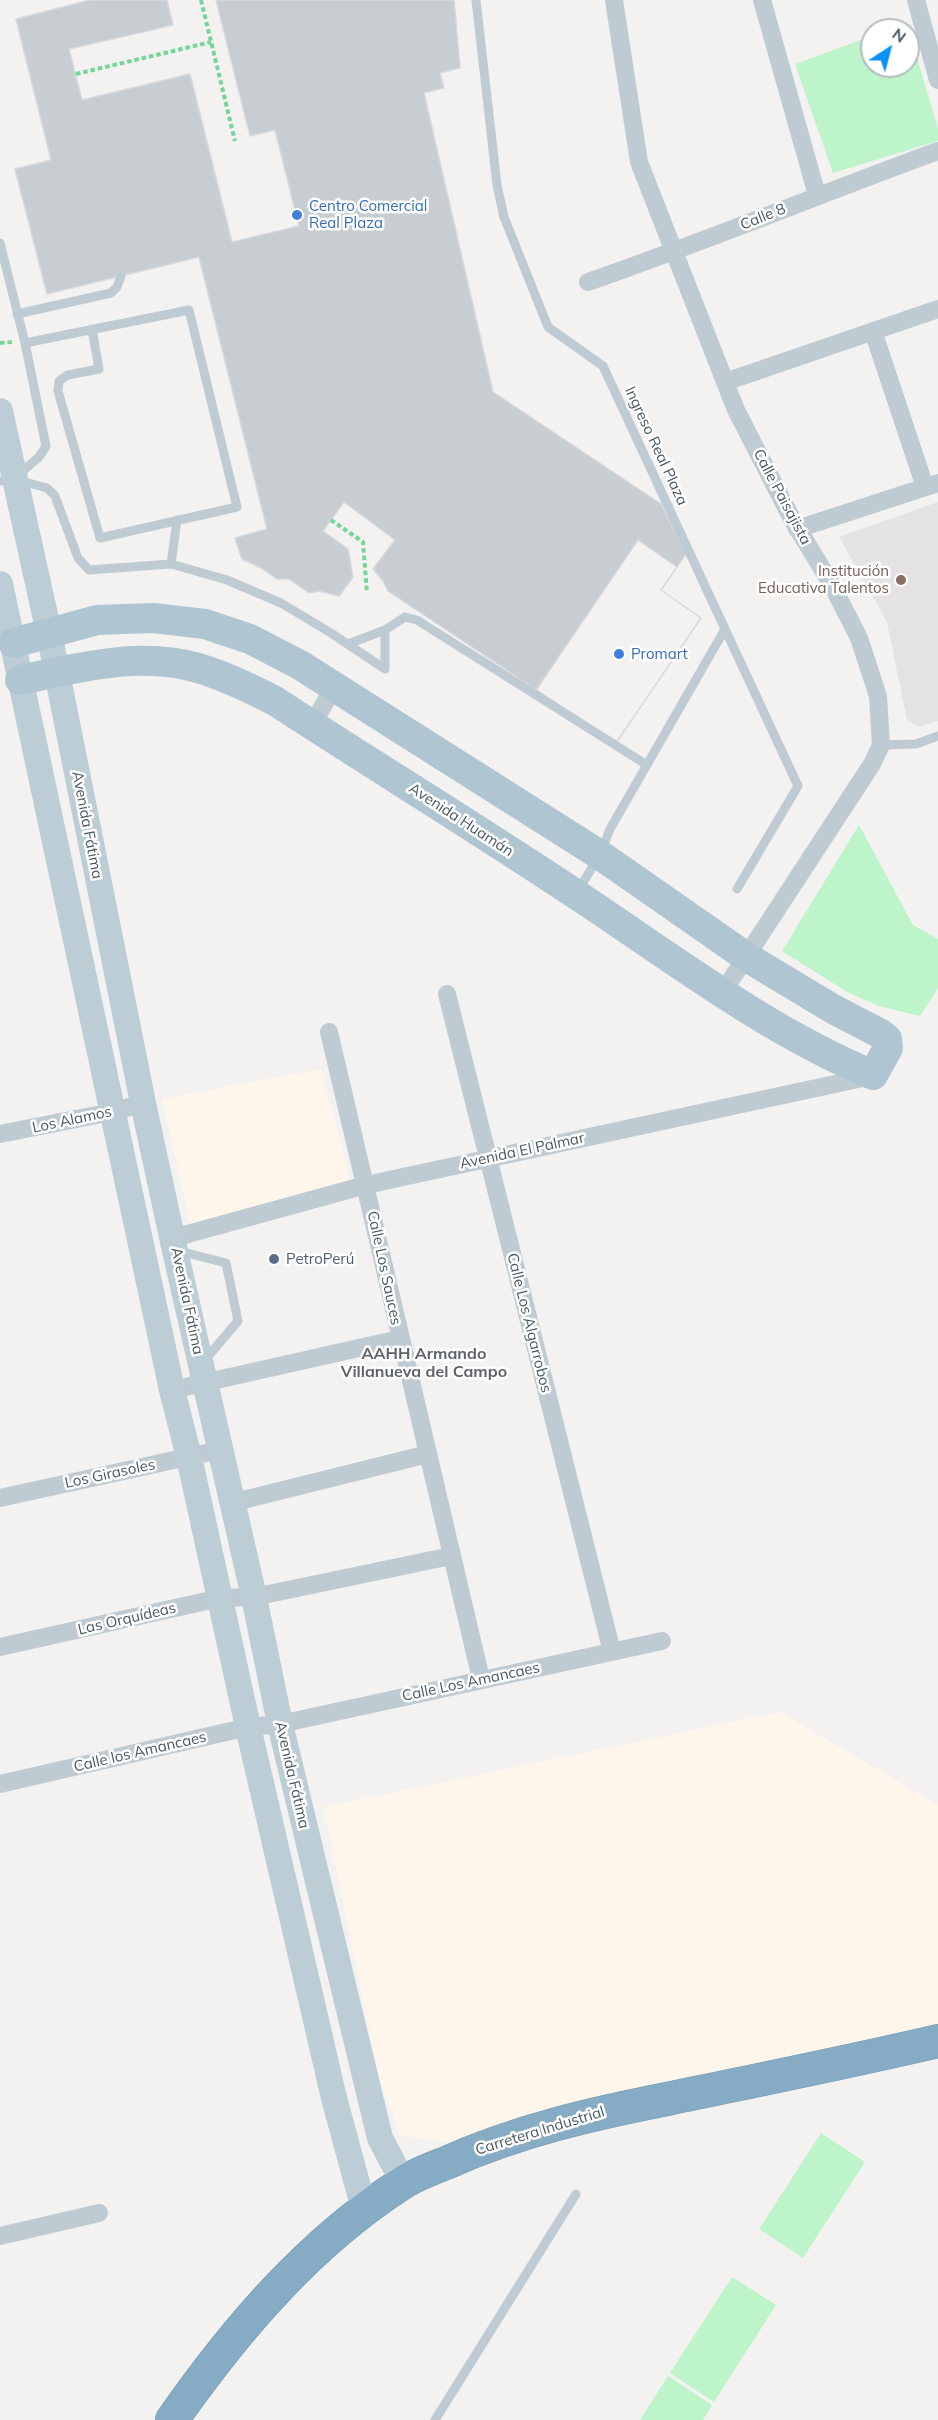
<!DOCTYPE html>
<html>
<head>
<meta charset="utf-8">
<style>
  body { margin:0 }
  #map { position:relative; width:938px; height:2420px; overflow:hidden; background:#f4f1f1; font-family:Mulish,sans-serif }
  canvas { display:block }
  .north { position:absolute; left:860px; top:18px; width:60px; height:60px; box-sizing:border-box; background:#fff; border:2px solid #b5bcc0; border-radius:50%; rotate:36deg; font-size:16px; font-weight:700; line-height:24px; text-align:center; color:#475861 }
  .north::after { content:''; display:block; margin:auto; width:21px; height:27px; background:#0891f7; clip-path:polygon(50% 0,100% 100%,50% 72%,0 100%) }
</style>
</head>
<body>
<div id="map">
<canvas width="938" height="2420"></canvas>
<div class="north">N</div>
</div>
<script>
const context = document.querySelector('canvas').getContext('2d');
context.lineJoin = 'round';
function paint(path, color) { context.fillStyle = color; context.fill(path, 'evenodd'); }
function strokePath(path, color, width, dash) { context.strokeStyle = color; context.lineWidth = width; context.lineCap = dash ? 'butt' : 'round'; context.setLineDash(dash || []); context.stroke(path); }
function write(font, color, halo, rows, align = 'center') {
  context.font = font + ' Mulish,sans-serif'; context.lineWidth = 5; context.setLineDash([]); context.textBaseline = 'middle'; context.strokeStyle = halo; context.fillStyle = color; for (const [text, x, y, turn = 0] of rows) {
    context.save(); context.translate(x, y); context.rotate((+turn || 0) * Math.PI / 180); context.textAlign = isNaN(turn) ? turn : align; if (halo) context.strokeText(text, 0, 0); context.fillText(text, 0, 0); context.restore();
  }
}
const commercial = new Path2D(`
  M 321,1069 L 351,1183 L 191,1225 L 162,1099 Z
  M 780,1712 L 938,1805 L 938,2025 L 542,2118 L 455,2144 L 400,2135 L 379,2078 L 324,1807 Z`);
const education = new Path2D(`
  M 938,502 L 938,721 L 918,727 L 907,720 L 887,622 L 839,537 Z`);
const green = new Path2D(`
  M 907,24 L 938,129 L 938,141 L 833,173 L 795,64 L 872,36 L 872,66 L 908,66 L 908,30 L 890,30 Z
  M 859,825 L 913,925 L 938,939 L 938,988 L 920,1016 L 879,1006 L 849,993 L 782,951 Z
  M 821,2133 L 865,2162 L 803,2258 L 759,2229 Z
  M 732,2277 L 776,2305 L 714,2402 L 670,2373 Z
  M 668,2376 L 712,2405 L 703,2420 L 640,2420 Z`);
const building = new Path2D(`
  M 90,0 L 167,0 L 173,25 L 69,49 L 82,100 L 190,74 L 232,242 L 299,226 L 275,130 L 250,136 L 216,0 L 454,0 L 460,68 L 440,73 L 444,88 L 424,93 L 493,392 L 661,504 L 686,554 L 661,590 L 701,618 L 616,743 L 388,591 L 383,581 L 373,569 L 395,540 L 344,502 L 323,531 L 348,549 L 353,577 L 339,596 L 319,591 L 309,593 L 289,579 L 277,579 L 261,568 L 242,559 L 235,538 L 267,529 L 199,257 L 47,294 L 15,169 L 51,160 L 16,19 Z
  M 638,540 L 677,567 L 661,590 L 701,618 L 616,743 L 536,690 Z`);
const path = new Path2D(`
  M 201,0 L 235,141
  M 76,74 L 211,42
  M 0,343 L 12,342
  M 331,520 L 363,542 L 367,593`);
const lane = new Path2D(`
  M 476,0 L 497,185 L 504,217 L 548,327 L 603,366 L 725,629 L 610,829 L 600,855 L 577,892
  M 0,243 L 25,343 L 46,446 L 39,457 L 18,475
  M 17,314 L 111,293 L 117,287 L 121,276
  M 25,343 L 189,310 L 237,507 L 100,538 L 58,391 L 59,381 L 68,375 L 99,369 L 92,329
  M 0,481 L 14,479 L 47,488 L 55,496 L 78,558 L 89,570 L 171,564 L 227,580 L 281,603 L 331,633 L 385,669
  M 171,564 L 177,520
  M 725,629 L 798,786 L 737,889
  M 348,644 L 385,630 L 405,617 L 417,620 L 647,765
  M 385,669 L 385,630
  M 881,745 L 916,744 L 938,736
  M 179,1251 L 226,1263 L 238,1321 L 204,1361
  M 435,2420 L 576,2194`);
const street = new Path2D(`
  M 614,0 L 639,162 L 736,410 L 792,519 L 832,585 L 859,638 L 878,696 L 881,745 L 872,764 L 723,992
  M 762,0 L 817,195
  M 916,0 L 938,80
  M 588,282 C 706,241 821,194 938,151
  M 873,331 L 925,487
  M 725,382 L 938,309
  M 797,529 L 938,483
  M 312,725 L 334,687
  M 447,994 L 612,1652
  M 329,1032 L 481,1679
  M 0,1134 L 112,1112 L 143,1103
  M 173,1238 L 366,1185 L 872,1076
  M 172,1390 L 399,1339
  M 0,1498 L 220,1450
  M 231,1503 L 428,1454
  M 0,1647 L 220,1598 L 254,1597 L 451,1556
  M 0,1784 L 248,1727 L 280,1724 L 662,1641
  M 0,2236 L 99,2213`);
const secondary = new Path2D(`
  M 0,411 L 49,633 L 143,1103 L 175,1251 L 254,1597 L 280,1724 L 380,2138 L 403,2182
  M 0,584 L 172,1390 L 189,1457 L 248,1727 L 334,2098 L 364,2209`);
const primary = new Path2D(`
  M 13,643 L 97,620 L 153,618 L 205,624 L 250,639 L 300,665 L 600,855 L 745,956 L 833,1009 L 881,1034 L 887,1039 L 888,1048 L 873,1075 C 770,1032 679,963 586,901 C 483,832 378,768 275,701 C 250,688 225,676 198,668 C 140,651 77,668 20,680`);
const highway = new Path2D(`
  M 172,2420 C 235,2330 308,2244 401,2184 C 414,2175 431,2169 446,2163 C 517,2131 591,2114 667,2099 C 758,2080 848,2062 938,2041`);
const markers = [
  [297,215,6,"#3f7fe0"],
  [901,580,6,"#8d6e63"],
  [619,654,6,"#3f7fe0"],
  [274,1259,6,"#5c6f8a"]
];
const shopNames = [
  ["Centro Comercial",309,206],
  ["Real Plaza",309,223],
  ["Promart",631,654]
];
const streetNames = [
  ["Calle 8",763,217,-22],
  ["Ingreso Real Plaza",656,446,65],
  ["Calle Paisajista",782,497,62],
  ["Avenida Huamán",461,820,33],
  ["Avenida Fátima",87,825,79],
  ["Los Alamos",72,1120,-12],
  ["Avenida El Palmar",522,1151,-12],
  ["Calle Los Sauces",384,1268,78],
  ["Avenida Fátima",187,1301,78],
  ["Calle Los Algarrobos",529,1323,76],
  ["Los Girasoles",110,1474,-12],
  ["Las Orquídeas",127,1619,-13],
  ["Calle Los Amancaes",471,1682,-12],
  ["Calle los Amancaes",140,1752,-13],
  ["Avenida Fátima",292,1775,77],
  ["Carretera Industrial",540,2131,-17]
];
const educationNames = [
  ["Institución",889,571],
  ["Educativa Talentos",889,588]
];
const serviceNames = [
  ["PetroPerú",286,1259]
];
const neighbourhoodNames = [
  ["AAHH Armando",424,1354],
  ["Villanueva del Campo",424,1372]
];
paint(commercial, '#fef6eb');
paint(education, '#e5e2e3');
paint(green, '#bdf4ca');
paint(building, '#c8cdd2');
strokePath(building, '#d5d8dd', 1.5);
strokePath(highway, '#7097b0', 34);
strokePath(path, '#71d696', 4, [4.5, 3]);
strokePath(lane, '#becbd2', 9);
strokePath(street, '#becbd2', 18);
strokePath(secondary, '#bdcdd6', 26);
strokePath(primary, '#afc5d2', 30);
strokePath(highway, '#85acc4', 33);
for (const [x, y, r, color] of markers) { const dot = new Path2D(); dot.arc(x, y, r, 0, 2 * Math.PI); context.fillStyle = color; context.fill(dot); strokePath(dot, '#fff', 2); }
write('15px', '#366cbe', '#fff', shopNames, 'left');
write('15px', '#475861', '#fff', streetNames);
write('15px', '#785e54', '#fff', educationNames, 'right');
write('15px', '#4e5e75', '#fff', serviceNames, 'left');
write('bold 16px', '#5d6367', '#fff', neighbourhoodNames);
</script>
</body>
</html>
